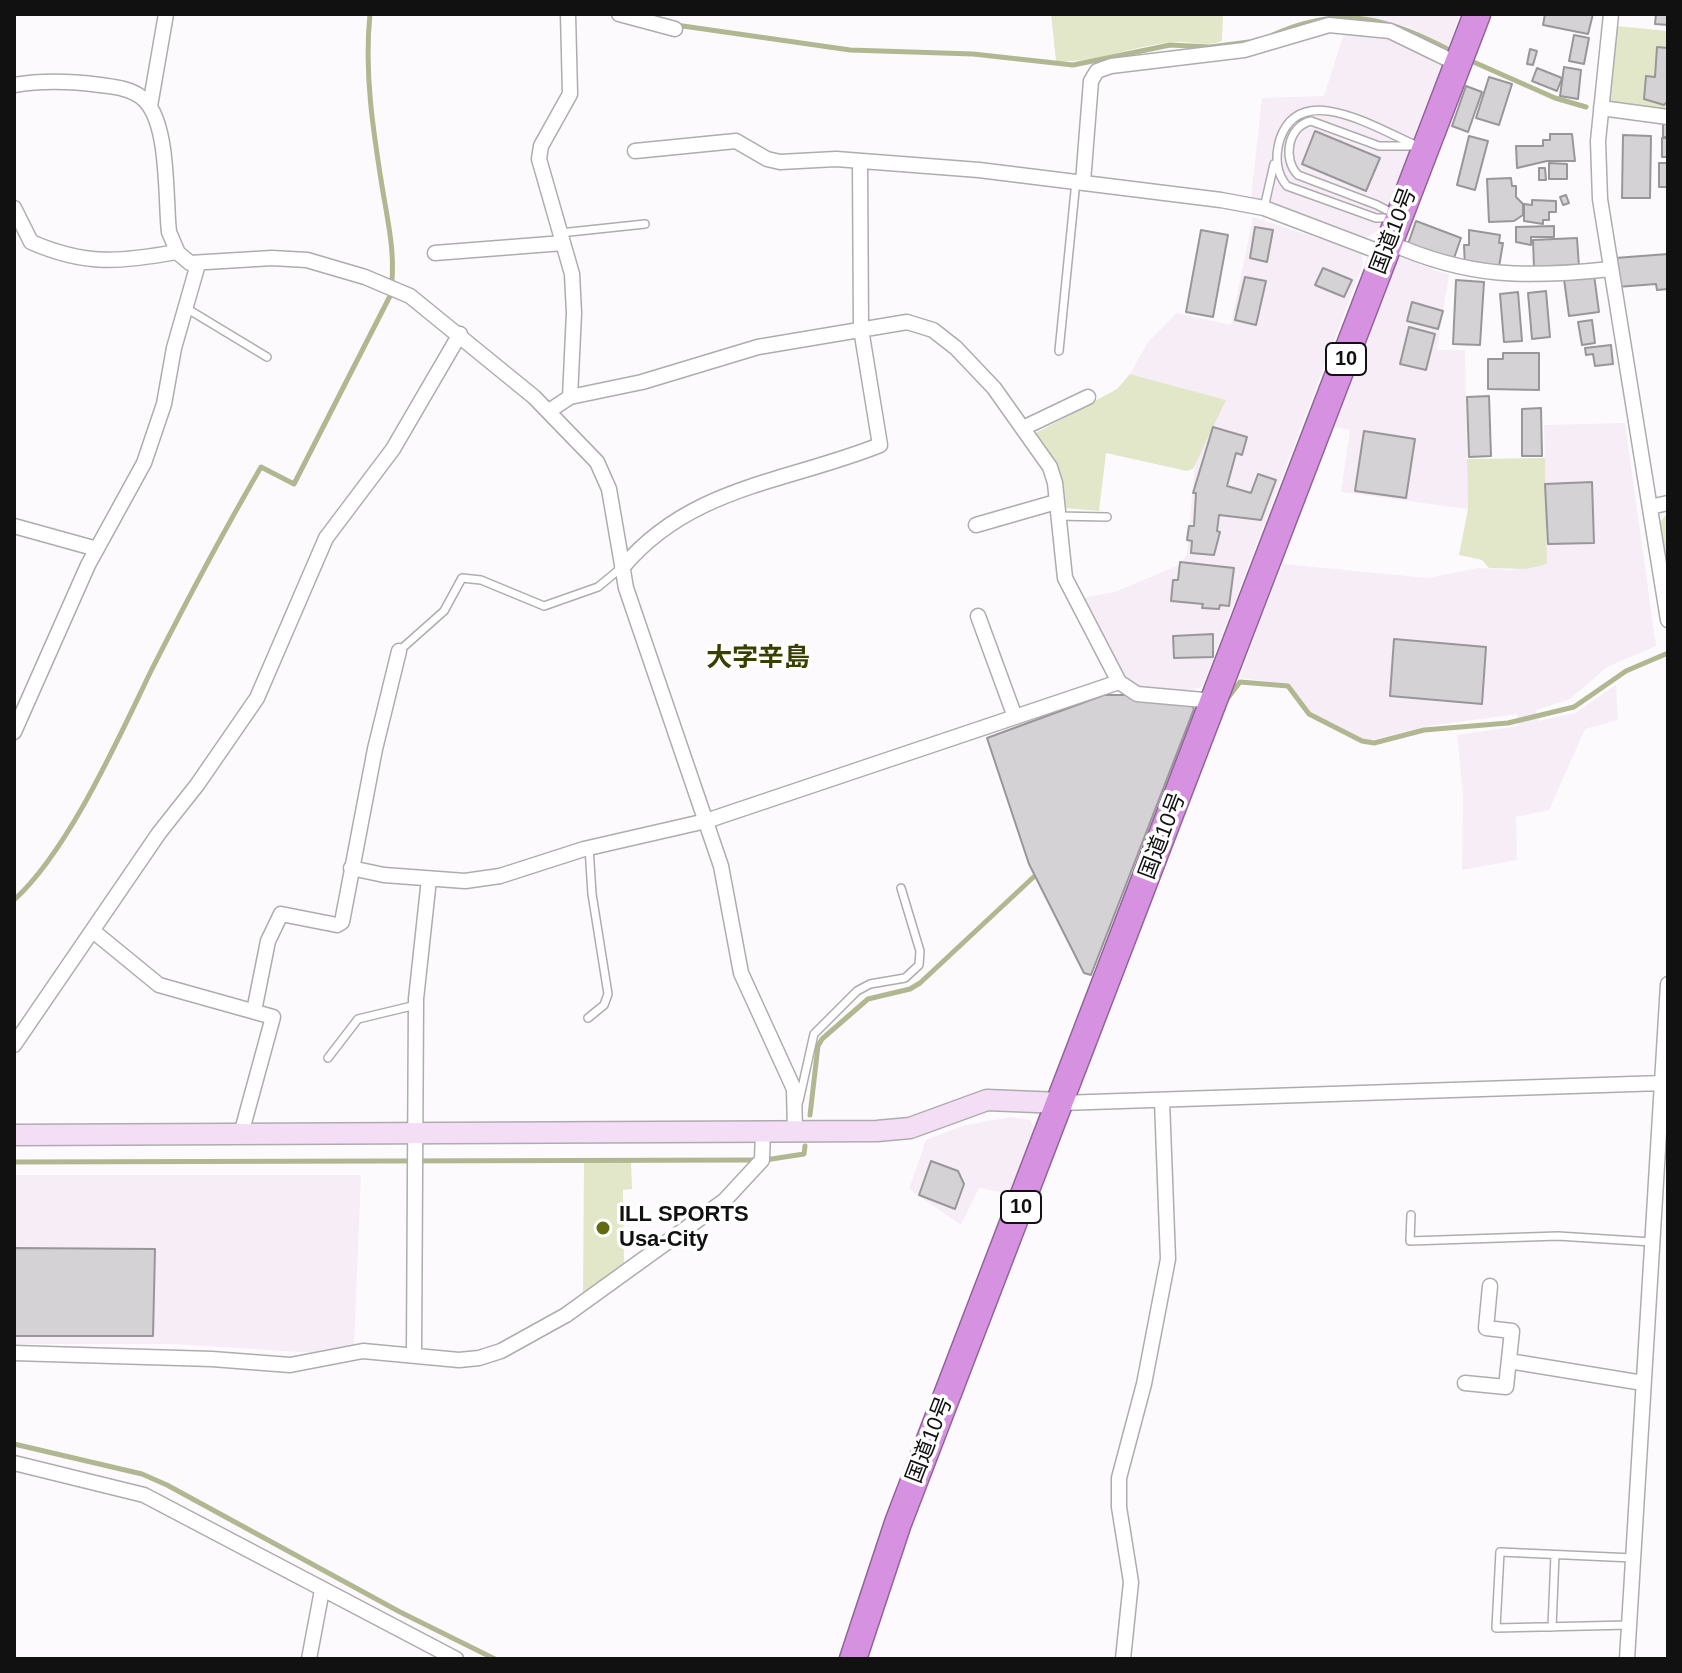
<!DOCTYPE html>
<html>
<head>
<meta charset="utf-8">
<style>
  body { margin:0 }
  #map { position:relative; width:1682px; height:1673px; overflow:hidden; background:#fdfafe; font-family:Helvetica,sans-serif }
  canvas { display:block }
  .frame { position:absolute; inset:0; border:16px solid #121112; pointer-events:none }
</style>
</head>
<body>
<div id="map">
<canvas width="1682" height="1673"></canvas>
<div class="frame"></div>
</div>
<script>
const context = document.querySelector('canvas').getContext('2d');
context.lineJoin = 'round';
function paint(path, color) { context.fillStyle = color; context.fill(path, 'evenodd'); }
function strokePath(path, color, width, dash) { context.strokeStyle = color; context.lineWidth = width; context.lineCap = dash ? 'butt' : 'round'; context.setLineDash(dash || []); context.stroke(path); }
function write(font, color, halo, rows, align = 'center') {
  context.font = font + ' Helvetica,"Noto Sans JP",sans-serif'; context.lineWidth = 7; context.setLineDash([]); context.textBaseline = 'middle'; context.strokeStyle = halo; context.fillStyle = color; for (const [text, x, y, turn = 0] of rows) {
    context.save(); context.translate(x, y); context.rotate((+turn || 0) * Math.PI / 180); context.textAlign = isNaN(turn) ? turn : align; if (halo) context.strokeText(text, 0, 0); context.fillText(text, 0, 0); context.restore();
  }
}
const built = new Path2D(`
  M 1349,14 L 1460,14 L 1448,47 L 1409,27 Z
  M 1345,30 L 1389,36 L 1443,62 L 1378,231 L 1365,238 L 1251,198 L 1262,98 L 1324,96 Z
  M 1253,217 L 1348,248 L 1362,254 L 1363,264 L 1202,687 L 1178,693 L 1135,687 L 1124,677 L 1082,598 L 1115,592 L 1179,565 L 1187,554 L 1195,463 L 1225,400 L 1130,374 L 1148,342 L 1177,313 L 1231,325 Z
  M 1399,257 L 1449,275 L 1437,350 L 1465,350 L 1468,509 L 1341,492 L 1350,430 L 1334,427 Z
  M 1625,423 L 1656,646 L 1607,667 L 1570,699 L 1536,710 L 1539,721 L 1575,713 L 1616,685 L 1618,720 L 1585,729 L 1549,810 L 1516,817 L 1517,860 L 1462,870 L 1463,795 L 1457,735 L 1519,726 L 1517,714 L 1428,726 L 1367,741 L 1311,713 L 1287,684 L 1240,678 L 1258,627 L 1283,564 L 1428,578 L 1478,568 L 1512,570 L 1547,564 L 1544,425 Z
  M 1012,1117 L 1030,1120 L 1034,1128 L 1011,1194 L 979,1188 L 961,1225 L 909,1189 L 926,1140 L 965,1125 Z
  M 14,1175 L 361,1175 L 354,1345 L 317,1353 L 174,1344 L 14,1344 Z`);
const green = new Path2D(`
  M 1051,14 L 1223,14 L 1222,41 C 1207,47 1194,42 1179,42 C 1137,43 1098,64 1056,61 Z
  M 1617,26 L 1668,31 L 1668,113 L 1609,109 Z
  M 1130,374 L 1226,400 L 1193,469 L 1187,471 L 1106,453 L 1099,511 L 1064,508 L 1048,453 L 1036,433 L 1117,389 Z
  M 1545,458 L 1547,564 L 1526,569 L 1489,568 L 1482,560 L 1459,555 L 1468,509 L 1467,459 Z
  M 1668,512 L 1668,598 L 1657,526 Z
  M 584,1162 L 631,1162 L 632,1189 L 623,1190 L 624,1266 L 583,1297 Z`);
const stream = new Path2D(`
  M 676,25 L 850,50 L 973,54 L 1073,65 L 1170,45 L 1210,47 L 1249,42
  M 1273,35 C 1342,3 1390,19 1453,52
  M 1469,60 L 1555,98 L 1586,107
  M 1227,699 L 1240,682 L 1288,686 L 1309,714 L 1362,741 L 1374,743 L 1424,730 L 1508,723 L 1574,707 L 1626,671 L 1668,653
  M 14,900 C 69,850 118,739 151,671 C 186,602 222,534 261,467 L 294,484 L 390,296 C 397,259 388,223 382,186 C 373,130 364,71 370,14
  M 810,1115 L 818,1046 L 822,1039 L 868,999 L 910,989 L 920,983 L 1040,871
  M 765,1160 L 804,1154 L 805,1146
  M 14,1162 L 755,1160
  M 14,1444 L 142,1474 L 167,1485 L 400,1612 L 495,1659`);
const building = new Path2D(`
  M 1545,14 L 1593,14 L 1588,34 L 1543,25 Z
  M 1656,14 L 1668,14 L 1668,25 L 1655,24 Z
  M 1574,35 L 1589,38 L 1584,64 L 1569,61 Z
  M 1657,47 L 1668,48 L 1668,101 L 1664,105 L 1644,99 L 1646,76 L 1655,77 Z
  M 1530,49 L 1537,51 L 1533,65 L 1527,64 Z
  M 1564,67 L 1581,70 L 1578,99 L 1560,96 Z
  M 1537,68 L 1562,78 L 1557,91 L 1532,81 Z
  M 1489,77 L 1512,84 L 1499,125 L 1476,118 Z
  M 1466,86 L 1482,92 L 1468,132 L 1452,126 Z
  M 1663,124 L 1668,124 L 1668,137 L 1663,137 Z
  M 1315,131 L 1380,158 L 1366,191 L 1302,164 Z
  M 1550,134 L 1572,134 L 1575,161 L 1547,161 L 1517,168 L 1516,146 L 1543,146 L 1543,140 L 1550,140 Z
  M 1623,135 L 1651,136 L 1650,198 L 1622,198 Z
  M 1469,136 L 1488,141 L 1475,190 L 1457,185 Z
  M 1662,138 L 1668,138 L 1668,157 L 1662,157 Z
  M 1549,163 L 1567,164 L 1567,179 L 1549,179 Z
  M 1659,163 L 1668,163 L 1668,187 L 1659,187 Z
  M 1539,168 L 1545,168 L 1546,180 L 1539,180 Z
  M 1511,178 L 1512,186 L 1516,186 L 1516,197 L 1523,204 L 1523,215 L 1514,221 L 1489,222 L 1487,179 Z
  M 1566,195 L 1569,203 L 1563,205 L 1560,197 Z
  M 1532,200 L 1556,201 L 1556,212 L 1549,212 L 1549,220 L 1543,220 L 1543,224 L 1524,221 L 1524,204 L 1532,205 Z
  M 1416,221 L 1461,238 L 1453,261 L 1408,244 Z
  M 1554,226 L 1554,237 L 1531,237 L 1531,245 L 1516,242 L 1516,227 Z
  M 1255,227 L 1273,230 L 1267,262 L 1250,258 Z
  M 1201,230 L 1228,235 L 1213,317 L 1186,312 Z
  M 1469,230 L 1500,235 L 1499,243 L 1503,243 L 1499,267 L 1465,267 L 1464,245 L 1469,245 Z
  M 1577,238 L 1579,267 L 1534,269 L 1533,240 Z
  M 1668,254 L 1668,289 L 1657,290 L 1656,284 L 1617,287 L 1615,258 Z
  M 1323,268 L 1352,280 L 1344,297 L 1315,285 Z
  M 1594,275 L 1599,312 L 1569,316 L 1564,279 Z
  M 1245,277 L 1266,281 L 1256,325 L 1235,320 Z
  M 1456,280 L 1484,282 L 1480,345 L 1453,344 Z
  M 1546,291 L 1550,337 L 1532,339 L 1528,293 Z
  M 1518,292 L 1522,341 L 1504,342 L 1500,294 Z
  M 1412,302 L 1443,311 L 1438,329 L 1407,321 Z
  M 1592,320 L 1595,343 L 1582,345 L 1578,322 Z
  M 1409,327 L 1435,334 L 1426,370 L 1400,364 Z
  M 1611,345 L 1613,364 L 1595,366 L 1593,354 L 1586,355 L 1585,348 Z
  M 1503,353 L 1539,353 L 1539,390 L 1488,389 L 1488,359 L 1503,359 Z
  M 1489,396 L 1491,456 L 1469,457 L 1467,397 Z
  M 1541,408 L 1542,456 L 1522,456 L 1522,409 Z
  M 1213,427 L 1247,437 L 1242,455 L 1236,453 L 1227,486 L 1251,493 L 1258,474 L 1276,480 L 1261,520 L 1219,515 L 1217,531 L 1220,532 L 1214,555 L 1191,553 L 1192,541 L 1187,540 L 1189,526 L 1194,526 L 1196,493 L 1193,493 Z
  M 1364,431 L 1415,439 L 1406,498 L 1355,491 Z
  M 1592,482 L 1594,543 L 1548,544 L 1545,484 Z
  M 1180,562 L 1234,568 L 1229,606 L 1220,605 L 1219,609 L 1202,608 L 1203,604 L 1171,601 L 1173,580 L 1178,580 Z
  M 1213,634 L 1213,657 L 1174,658 L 1173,636 Z
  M 1394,639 L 1486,647 L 1482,704 L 1390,696 Z
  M 1104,695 L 1128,695 L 1191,705 L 1194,709 L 1091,975 L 1084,973 L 1029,864 L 987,738 Z
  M 931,1161 L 958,1171 L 964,1184 L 955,1209 L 919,1195 Z
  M 14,1248 L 155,1249 L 153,1336 L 14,1336 Z`);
const lane = new Path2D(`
  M 1264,208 L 1274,164
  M 1394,214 L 1377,205 L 1298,175 C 1282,159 1288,126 1311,121 L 1379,146 L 1411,146
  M 1393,218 L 1376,218 L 1287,186 C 1275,172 1275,156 1280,139 C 1301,78 1380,131 1420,147
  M 560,233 L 645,224
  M 186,308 L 267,357
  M 1059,351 L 1076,181
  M 1057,516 L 1107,517
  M 399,651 L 444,611 L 462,578 L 481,580 L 544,606 L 598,587 L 621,568
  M 588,1018 L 604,1005 L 608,994 L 592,894 L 589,847
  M 328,1058 L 358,1019 L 416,1005
  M 799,1101 L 814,1034 L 857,991 L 870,984 L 905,978 L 919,965 L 920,951 L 901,888
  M 1411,1215 L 1410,1241 L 1558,1236 L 1652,1242
  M 1629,1625 L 1496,1628 L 1500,1552 L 1633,1558
  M 1552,1627 L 1555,1555`);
const street = new Path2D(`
  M 568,14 L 570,94 L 541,146 L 539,159 L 572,274 L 574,313 L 570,397
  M 619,14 L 675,29
  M 1611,14 L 1598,141 L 1600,199 L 1668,620
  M 14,85 C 43,80 70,81 100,85 C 114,87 129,88 141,97 C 170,118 165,198 169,232 L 178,253 L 190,263 L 272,258 L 307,260 L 365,277 L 410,296 L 534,397 L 597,462 L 609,489 L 626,588 L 721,866 L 741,973 L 794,1089 L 795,1131
  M 150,106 L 166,14
  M 1601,108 L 1668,117
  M 635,151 L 736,141 L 767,159 L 780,162 L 836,159 L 979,170 L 1221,200 L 1264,208 L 1385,254
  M 1083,182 L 1091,81 L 1097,71 L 1111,66 L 1244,50 L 1329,25 L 1390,31 L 1458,64
  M 14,208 L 31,242 C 86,266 120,262 177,252
  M 1390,243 C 1469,278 1526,278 1611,269
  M 435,253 L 563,243
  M 549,411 L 570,397 L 642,382 L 758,347 L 907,322 L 933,330 L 956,348 L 994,388 L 1050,467 L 1055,483 L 1065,578 L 1119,682 L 1137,694 L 1215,701
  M 1023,428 L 1088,397
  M 1650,507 L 1668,503
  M 976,525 L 1056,502
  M 14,526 L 97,549
  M 622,568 C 690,486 788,482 880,445 L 861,329 L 860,162
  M 978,616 L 1015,717
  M 14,732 L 88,565 L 144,463 L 164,404 L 174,348 L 198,264
  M 351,868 L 384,875 L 465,881 L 500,876 L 584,849 L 706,821 L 1119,682
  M 93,931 L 159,985 L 273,1017 L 241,1134
  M 254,1011 L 268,941 L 281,914 L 337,925 L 342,922 L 375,749 L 399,651
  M 14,1045 L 159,833 L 197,785 L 257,698 L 326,538 L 393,449 L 460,334
  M 1061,1103 L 1662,1083
  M 14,1353 L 212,1359 L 290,1365 L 363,1351 L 459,1360 L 479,1358 L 501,1351 L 566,1315 L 724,1201 L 762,1160 L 763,1131
  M 414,1353 L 416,999 L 429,879
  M 1509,1361 L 1643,1383
  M 1465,1383 L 1506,1387 L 1512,1331 L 1486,1328 L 1490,1286
  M 14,1463 L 144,1495 L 456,1659
  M 309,1659 L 322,1590
  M 1123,1659 L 1131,1582 L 1119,1507 L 1119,1478 L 1144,1384 L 1168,1259 L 1162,1101
  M 1627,1659 L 1668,984`);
const secondary = new Path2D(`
  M 14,1135 L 877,1131 L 910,1128 L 987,1100 L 1061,1103`);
const highway = new Path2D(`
  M 853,1659 L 898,1523 L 1477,14`);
const markers = [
  [603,1228,8,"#626a0f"]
];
const shields = [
  [1346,359,40],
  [1021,1207,40]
];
const shieldNames = [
  ["10",1346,359],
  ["10",1021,1207]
];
const streetNames = [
  ["国道10号",1394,231,-69],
  ["国道10号",1163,836,-69],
  ["国道10号",930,1440,-69]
];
const poiNames = [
  ["ILL SPORTS",619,1215],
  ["Usa-City",619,1240]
];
const quarterNames = [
  ["大字辛島",758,659]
];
paint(built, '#f6edf7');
paint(green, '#e2e7c9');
strokePath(stream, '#b1b891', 5);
paint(building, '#d5d2d6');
strokePath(building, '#999699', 2);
strokePath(lane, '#afacaf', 10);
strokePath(street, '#afacaf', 17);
strokePath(secondary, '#afacaf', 23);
strokePath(highway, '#916499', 29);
strokePath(lane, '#fff', 7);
strokePath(street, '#fff', 14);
strokePath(secondary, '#f3def6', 20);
strokePath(highway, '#d691e1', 26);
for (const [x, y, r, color] of markers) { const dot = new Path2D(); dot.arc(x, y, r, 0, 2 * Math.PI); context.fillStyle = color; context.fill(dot); strokePath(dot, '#fff', 3); }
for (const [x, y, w] of shields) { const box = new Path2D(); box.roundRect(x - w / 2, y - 16, w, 32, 6); context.fillStyle = '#fff'; context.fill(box); strokePath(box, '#121112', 2); }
write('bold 20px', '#121112', null, shieldNames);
write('22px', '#121112', '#fff', streetNames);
write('bold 22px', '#121112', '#fff', poiNames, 'left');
write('bold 26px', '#393f00', '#fff', quarterNames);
</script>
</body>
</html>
